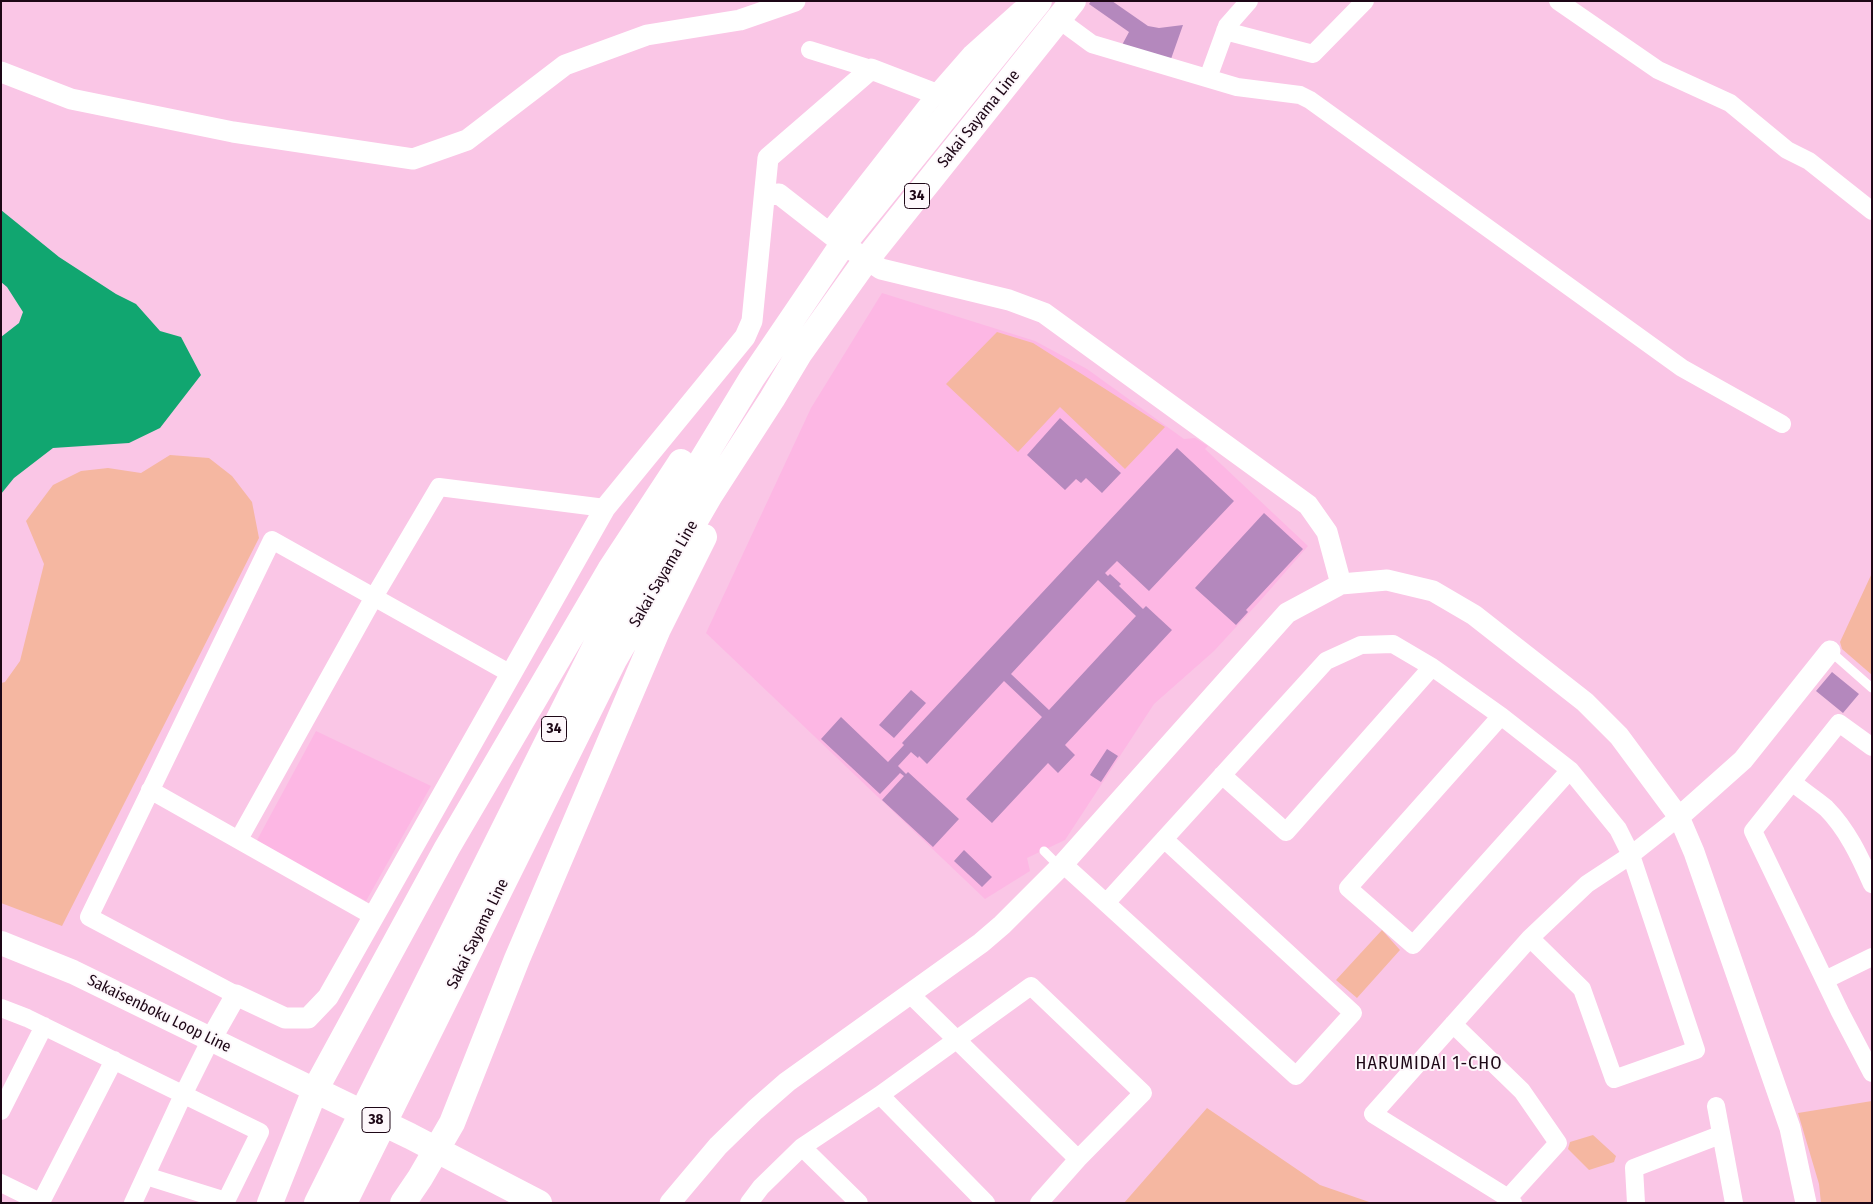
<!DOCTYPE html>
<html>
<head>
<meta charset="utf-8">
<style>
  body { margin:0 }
  #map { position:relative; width:1873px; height:1204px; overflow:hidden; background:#fac6e6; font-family:"Fira Sans Condensed",sans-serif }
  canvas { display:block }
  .frame { position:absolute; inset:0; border:2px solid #1d0716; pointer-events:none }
</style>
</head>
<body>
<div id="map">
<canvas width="1873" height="1204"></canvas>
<div class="frame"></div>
</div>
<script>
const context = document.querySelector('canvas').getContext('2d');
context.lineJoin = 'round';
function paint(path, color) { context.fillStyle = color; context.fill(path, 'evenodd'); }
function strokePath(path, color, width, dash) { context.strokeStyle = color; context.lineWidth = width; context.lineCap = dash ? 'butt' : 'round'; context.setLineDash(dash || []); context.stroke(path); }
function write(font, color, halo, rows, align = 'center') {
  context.font = font + ' "Fira Sans Condensed",sans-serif'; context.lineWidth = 4; context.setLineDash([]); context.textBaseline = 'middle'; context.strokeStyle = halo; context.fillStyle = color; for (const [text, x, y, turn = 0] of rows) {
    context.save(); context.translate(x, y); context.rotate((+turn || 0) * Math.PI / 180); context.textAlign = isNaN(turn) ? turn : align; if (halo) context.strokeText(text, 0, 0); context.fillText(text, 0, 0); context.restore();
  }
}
const built = new Path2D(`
  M 882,293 L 1035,341 L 1087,369 L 1184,439 L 1195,438 L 1208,446 L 1205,449 L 1308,546 L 1260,601 L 1214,651 L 1154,704 L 1065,840 L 1027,858 L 1030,871 L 985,899 L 706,633 L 811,408 Z
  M 316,731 L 431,786 L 366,901 L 256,842 Z`);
const green = new Path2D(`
  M 997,332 L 1033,343 L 1165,427 L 1125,469 L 1060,407 L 1018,452 L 946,384 Z
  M 170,455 L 209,458 L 232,476 L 252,502 L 259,538 L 62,926 L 1,903 L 1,683 L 5,682 L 20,661 L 44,564 L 26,521 L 53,485 L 81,471 L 108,468 L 141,473 Z
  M 1872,573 L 1872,675 L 1842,649 L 1840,642 Z
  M 1382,930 L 1400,950 L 1357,998 L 1336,980 Z
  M 1872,1101 L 1872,1203 L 1821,1203 L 1819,1184 L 1798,1113 Z
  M 1207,1108 L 1320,1185 L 1372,1203 L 1124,1203 Z
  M 1593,1135 L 1616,1156 L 1614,1162 L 1589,1170 L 1568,1149 L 1570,1142 Z`);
const water = new Path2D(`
  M 1,210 L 59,257 L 116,294 L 136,304 L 160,331 L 181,337 L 201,375 L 160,428 L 129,443 L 53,448 L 14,478 L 1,494 L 1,337 L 19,323 L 23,312 L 7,287 L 1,282 Z`);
const building = new Path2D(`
  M 1091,1 L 1112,1 L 1148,26 L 1159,28 L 1183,25 L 1171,59 L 1122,45 L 1129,32 L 1089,4 Z
  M 1060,418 L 1121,473 L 1102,493 L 1086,478 L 1081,483 L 1076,479 L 1065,490 L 1027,455 Z
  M 1177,448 L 1234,501 L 1149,591 L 1117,561 L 1105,573 L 1108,576 L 1110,574 L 1121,584 L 1119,586 L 1143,609 L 1146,606 L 1172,630 L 1065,745 L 1075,755 L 1058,773 L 1048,763 L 992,823 L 966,799 L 1042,717 L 1004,681 L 927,764 L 919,756 L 918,758 L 911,752 L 898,766 L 906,774 L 908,772 L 959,819 L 933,847 L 882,800 L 904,776 L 900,773 L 880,794 L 821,739 L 841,717 L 888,762 L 904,745 L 902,743 ZM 1098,580 L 1136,616 L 1049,710 L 1011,674 Z
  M 1264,513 L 1303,549 L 1246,610 L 1248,612 L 1236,625 L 1195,588 Z
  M 1832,672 L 1859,694 L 1843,713 L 1816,691 Z
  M 911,690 L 926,703 L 894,738 L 879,725 Z
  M 1107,749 L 1118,756 L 1101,782 L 1090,775 Z
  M 964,850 L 992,877 L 982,887 L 954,861 Z`);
const service = new Path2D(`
  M 1830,651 L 1872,688
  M 1044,851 L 1060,867`);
const minor = new Path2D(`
  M 1558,1 L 1658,70 L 1730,103 L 1787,150 L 1809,161 L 1872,211
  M 1058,19 L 1092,44 L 1237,87 L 1300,95 L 1310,100 L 1682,368 L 1782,424
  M 1225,31 L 1313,54 L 1365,1
  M 810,50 L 871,69
  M 1208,78 L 1227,26 L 1249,1
  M 828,232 L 936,94 L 971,54 L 1020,10
  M 1501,716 L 1348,888 L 1413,945 L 1570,770
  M 1872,747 L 1839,723 L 1753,831 L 1840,1012 L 1872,1073
  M 1222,775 L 1286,832 L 1432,667
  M 1792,782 C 1803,791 1815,799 1826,808 C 1847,829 1860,857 1872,884
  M 150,790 L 373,916
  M 239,839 L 374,597 L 439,487 L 605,508
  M 1063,864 L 1106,903 L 1326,661 L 1361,645 L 1393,644 L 1432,667 L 1501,716 L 1570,770 L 1618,829 L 1631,855 L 1696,1050 L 1614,1079 L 1582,989 L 1530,938
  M 1106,903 L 1296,1076 L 1353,1013 L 1164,839
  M 1825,980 L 1872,957
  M 910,994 L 1078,1159
  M 236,995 L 89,917 L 272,540 L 511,674
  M 1,1008 L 27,1018 L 260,1132 L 226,1201 L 146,1176
  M 1453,1024 L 1522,1091 L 1558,1143 L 1508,1198
  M 880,1095 L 986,1203
  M 1716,1106 L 1734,1203
  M 1,1111 L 44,1026
  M 802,1147 L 859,1203
  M 1,1183 L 42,1203
  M 41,1202 L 114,1060
  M 133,1203 L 183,1095 L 211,1039
  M 749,1203 L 761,1187 L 802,1147 L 880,1095 L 1031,986 L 1143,1093 L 1078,1159 L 1039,1203
  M 1513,1203 L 1508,1198 L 1373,1114 L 1530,938 L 1587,884 L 1631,855 L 1679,817
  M 1636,1203 L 1634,1168 L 1720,1135`);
const tertiary = new Path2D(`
  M 1,72 L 71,99 L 233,132 L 413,159 L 467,140 L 565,65 L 647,35 L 740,20 L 795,1
  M 765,195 L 779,194 L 843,244 L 881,269 L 1009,300 L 1044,313 L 1308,505 L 1327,532 L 1341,584
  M 1679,817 L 1743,760 L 1830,651
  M 211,1039 L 236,995 L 285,1018 L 308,1018 L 328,997 L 605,508 L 745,337 L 752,321 L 768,158 L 871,69 L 936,94
  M 670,1203 L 718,1146 L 755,1110 L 787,1082 L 981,943 L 1002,925 L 1063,864 L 1287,613 L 1341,584 L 1387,580 L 1433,591 L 1474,615 L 1585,702 L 1619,736 L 1679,817 L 1694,852 L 1790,1128 L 1806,1203`);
const secondary = new Path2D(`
  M 1,943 L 73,972 L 315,1090`);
const primary = new Path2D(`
  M 315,1090 L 410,1136 L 539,1203
  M 270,1203 L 315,1090 L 447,848 L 610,570 L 681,462
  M 317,1203 L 613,611 L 682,493 L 752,378 L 843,244 L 1039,1
  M 344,1203 L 614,660 L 710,495 L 772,399 L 799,354 L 866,260 L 1073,1
  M 403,1203 L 420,1178 L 452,1123 L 517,959 L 658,629 L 704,537`);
const shields = [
  [917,196,25],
  [554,729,25],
  [376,1120,28]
];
const shieldNames = [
  ["34",917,196],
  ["34",554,729],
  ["38",376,1120]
];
const streetNames = [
  ["Sakai Sayama Line",979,119,-51],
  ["Sakai Sayama Line",664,574,-60],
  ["Sakai Sayama Line",478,934,-64],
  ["Sakaisenboku Loop Line",159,1014,26]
];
const neighbourhoodNames = [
  ["HARUMIDAI 1-CHO",1429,1064]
];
paint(built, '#fdb7e4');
paint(green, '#f5b7a1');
paint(water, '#11a670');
paint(building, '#b488bd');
strokePath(service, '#fff', 9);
strokePath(minor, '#fff', 18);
strokePath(tertiary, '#fff', 21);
strokePath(secondary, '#fff', 24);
strokePath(primary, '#fff', 26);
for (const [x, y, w] of shields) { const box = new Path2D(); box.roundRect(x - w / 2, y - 12.5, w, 25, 4); context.fillStyle = '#fdf7fb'; context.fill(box); strokePath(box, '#1d0716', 1); }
write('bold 15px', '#1d0716', null, shieldNames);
write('16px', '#1d0716', '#fdf7fb', streetNames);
context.letterSpacing = '1px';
write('18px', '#1d0716', '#fdf7fb', neighbourhoodNames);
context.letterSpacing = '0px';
</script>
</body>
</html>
